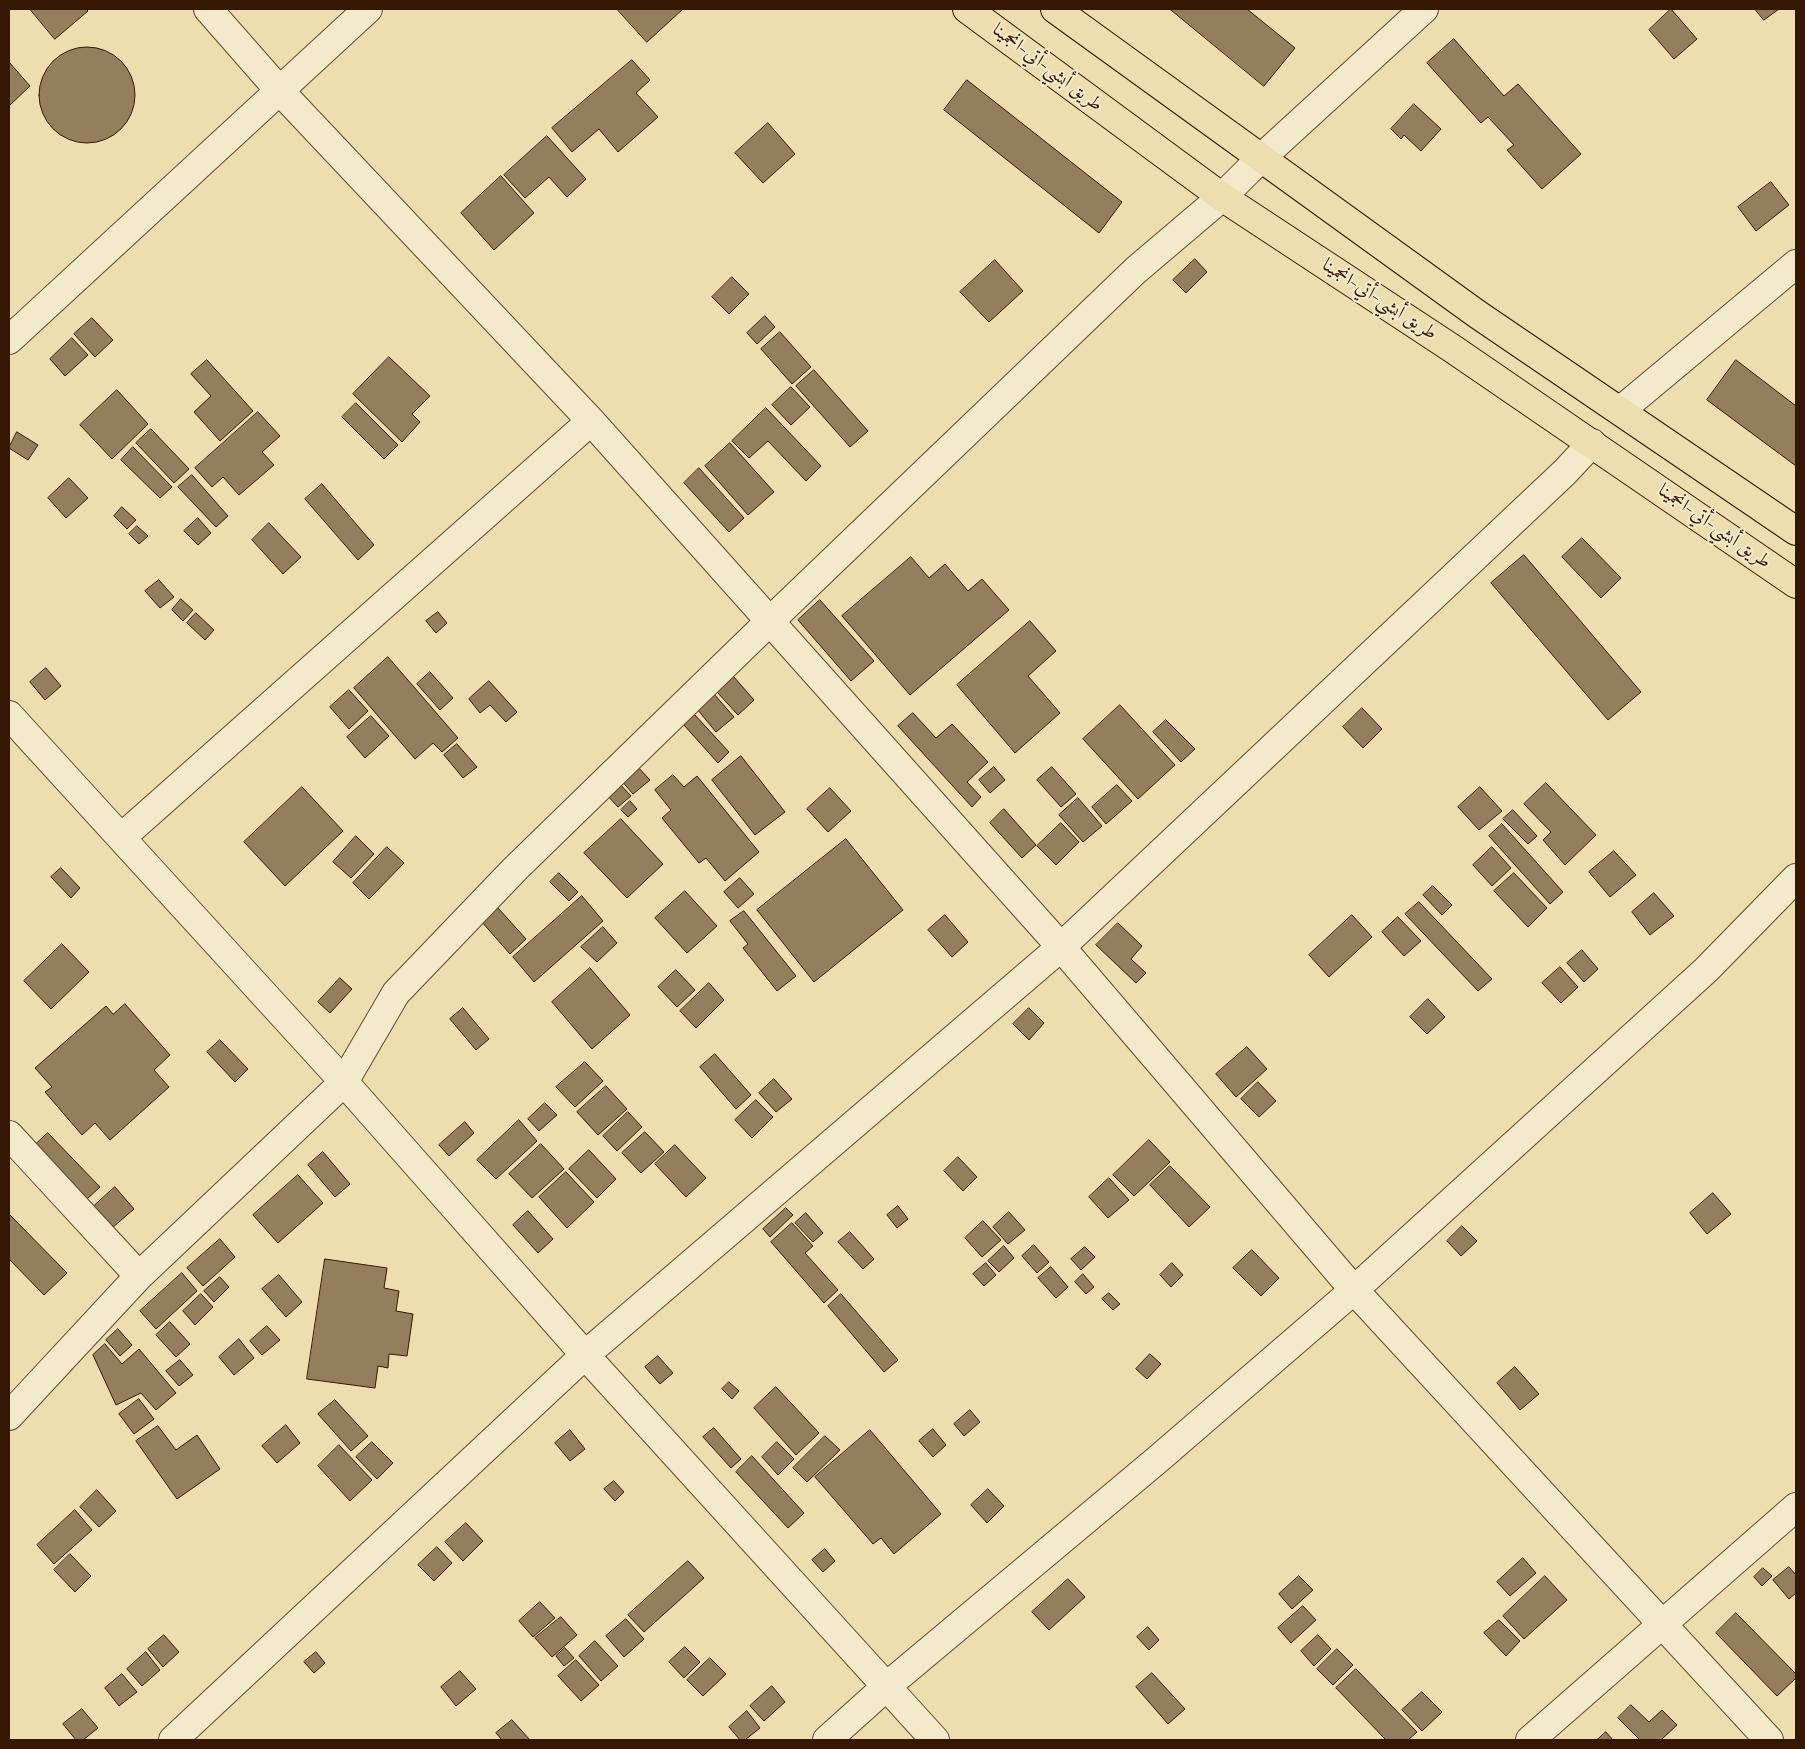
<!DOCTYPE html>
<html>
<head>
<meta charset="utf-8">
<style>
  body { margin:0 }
  #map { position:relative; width:1805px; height:1749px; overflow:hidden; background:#edddaf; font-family:"Libre Bodoni",serif }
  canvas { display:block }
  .frame { position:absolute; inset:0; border:10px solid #361704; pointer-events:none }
</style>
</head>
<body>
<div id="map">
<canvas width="1805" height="1749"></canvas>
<div class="frame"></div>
</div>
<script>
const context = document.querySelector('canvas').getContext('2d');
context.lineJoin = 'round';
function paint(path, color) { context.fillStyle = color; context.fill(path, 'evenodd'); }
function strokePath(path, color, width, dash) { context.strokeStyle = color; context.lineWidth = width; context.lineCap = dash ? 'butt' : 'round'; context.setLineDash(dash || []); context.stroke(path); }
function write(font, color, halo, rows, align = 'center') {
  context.font = font + ' "Libre Bodoni",Amiri,serif'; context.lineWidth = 4; context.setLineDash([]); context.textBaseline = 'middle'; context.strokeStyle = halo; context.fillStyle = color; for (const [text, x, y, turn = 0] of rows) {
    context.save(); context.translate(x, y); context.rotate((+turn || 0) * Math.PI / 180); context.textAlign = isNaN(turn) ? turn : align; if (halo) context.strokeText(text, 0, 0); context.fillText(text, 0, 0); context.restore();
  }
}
const building = new Path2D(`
  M 30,9 L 86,9 L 88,11 L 55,39 Z
  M 617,9 L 683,9 L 647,42 Z
  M 1170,9 L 1247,9 L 1295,48 L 1264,86 Z
  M 1671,9 L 1697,39 L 1674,59 L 1649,30 Z
  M 1755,9 L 1779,9 L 1764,20 Z
  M 1454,39 L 1504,96 L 1518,84 L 1581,154 L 1542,189 L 1507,150 L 1514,145 L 1488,117 L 1481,123 L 1427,63 Z
  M39 95a48 48 0 1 1 96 0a48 48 0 1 1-96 0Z
  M 632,60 L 650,80 L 636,93 L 658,117 L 618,152 L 599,129 L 572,152 L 552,128 Z
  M 9,62 L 30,86 L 9,106 Z
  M 967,80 L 1122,202 L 1099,233 L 944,110 Z
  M 1414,104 L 1441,129 L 1421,151 L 1404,135 L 1401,139 L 1391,129 Z
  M 768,123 L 795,154 L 763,183 L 735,153 Z
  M 547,136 L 586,179 L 567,197 L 549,177 L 525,198 L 504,175 Z
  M 501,176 L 534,213 L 494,250 L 461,213 Z
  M 1771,182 L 1789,205 L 1756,231 L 1738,207 Z
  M 1195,259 L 1207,272 L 1186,293 L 1173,280 Z
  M 995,260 L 1023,291 L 989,322 L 960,292 Z
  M 732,277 L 749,294 L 729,314 L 712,297 Z
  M 765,316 L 775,327 L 757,344 L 747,333 Z
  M 92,318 L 113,340 L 95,357 L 74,334 Z
  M 780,332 L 811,367 L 792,384 L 761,349 Z
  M 72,338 L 88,355 L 65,376 L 50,359 Z
  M 389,357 L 430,396 L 412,414 L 420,422 L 402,442 L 353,394 Z
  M 207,360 L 253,411 L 220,441 L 194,412 L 211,396 L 191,374 Z
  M 1736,360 L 1796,406 L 1796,466 L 1707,400 Z
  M 814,370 L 868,431 L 850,447 L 796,386 Z
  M 791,387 L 810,407 L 791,425 L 772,405 Z
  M 117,390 L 148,424 L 112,459 L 80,425 Z
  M 356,403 L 398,445 L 384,459 L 342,417 Z
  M 766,408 L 821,466 L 806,481 L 768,441 L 749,458 L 732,441 Z
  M 258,412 L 280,436 L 262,452 L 274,465 L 239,495 L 223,477 L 212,487 L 195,468 Z
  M 151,429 L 189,469 L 174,483 L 136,443 Z
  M 17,432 L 38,445 L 28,460 L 9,448 Z
  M 730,443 L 774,492 L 748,515 L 705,466 Z
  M 133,447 L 172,487 L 160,498 L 121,460 Z
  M 699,468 L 744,518 L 729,532 L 684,483 Z
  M 192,475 L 228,516 L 216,527 L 178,487 Z
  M 69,478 L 88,498 L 66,518 L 48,498 Z
  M 322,484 L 374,545 L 358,560 L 305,499 Z
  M 122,507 L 136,520 L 127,529 L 114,516 Z
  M 198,518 L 211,533 L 198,545 L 184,531 Z
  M 269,523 L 301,557 L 283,574 L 252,540 Z
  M 137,526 L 148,536 L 139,544 L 129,534 Z
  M 1582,538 L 1621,578 L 1601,598 L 1562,557 Z
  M 1524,555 L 1641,692 L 1608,720 L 1491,583 Z
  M 911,557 L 929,578 L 945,564 L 968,591 L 982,579 L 1009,610 L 910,695 L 842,616 Z
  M 159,580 L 174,597 L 160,608 L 145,591 Z
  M 181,599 L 193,610 L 183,621 L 172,610 Z
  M 820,600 L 874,661 L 851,681 L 798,620 Z
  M 438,612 L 447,623 L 436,633 L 426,621 Z
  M 196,613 L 214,630 L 205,640 L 187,623 Z
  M 1030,621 L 1056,651 L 1028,676 L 1060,713 L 1015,753 L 957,685 Z
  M 388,657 L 458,738 L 442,752 L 433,743 L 415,759 L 354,688 Z
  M 46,668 L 61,686 L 45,700 L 30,682 Z
  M 430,672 L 453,698 L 440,710 L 417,684 Z
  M 734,677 L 754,700 L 738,715 L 717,692 Z
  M 489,681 L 517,712 L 506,722 L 490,705 L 480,713 L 469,699 Z
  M 349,690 L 368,711 L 349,729 L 330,707 Z
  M 714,694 L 734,717 L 716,732 L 697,709 Z
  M 1120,705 L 1175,765 L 1138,799 L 1083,739 Z
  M 1362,708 L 1382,729 L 1363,748 L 1343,727 Z
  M 913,713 L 936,738 L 952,724 L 988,762 L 967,782 L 981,797 L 972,807 L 898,726 Z
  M 694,714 L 729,752 L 718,763 L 683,724 Z
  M 371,716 L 389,736 L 365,758 L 347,737 Z
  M 1166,720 L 1195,749 L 1181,762 L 1153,732 Z
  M 457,744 L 477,767 L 463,778 L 444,755 Z
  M 741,756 L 785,812 L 755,835 L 712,780 Z
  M 636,765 L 650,780 L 633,794 L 620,779 Z
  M 994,767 L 1005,780 L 990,793 L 979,780 Z
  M 1052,767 L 1076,794 L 1061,807 L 1037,780 Z
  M 673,775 L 684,787 L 697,776 L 759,852 L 725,881 L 706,858 L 699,863 L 662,818 L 671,810 L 655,790 Z
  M 618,782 L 631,796 L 618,807 L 605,793 Z
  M 1546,783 L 1596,835 L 1565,865 L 1543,840 L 1551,832 L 1524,804 Z
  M 1117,785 L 1132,801 L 1106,824 L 1092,807 Z
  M 302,787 L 343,831 L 285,886 L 244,842 Z
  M 1480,787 L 1502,811 L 1479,830 L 1458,807 Z
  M 830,788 L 851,811 L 828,832 L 807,809 Z
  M 1078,798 L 1102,826 L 1083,842 L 1059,815 Z
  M 630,801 L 637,809 L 628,817 L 621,810 Z
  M 1004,809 L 1036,845 L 1022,858 L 990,823 Z
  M 1513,810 L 1537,836 L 1528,844 L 1503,819 Z
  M 621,819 L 663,864 L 627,898 L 584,853 Z
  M 1061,823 L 1079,842 L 1056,865 L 1037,846 Z
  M 1502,824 L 1563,892 L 1550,904 L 1489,836 Z
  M 356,836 L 374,854 L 351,878 L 333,862 Z
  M 846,839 L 903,910 L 814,982 L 757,910 Z
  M 387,847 L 404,863 L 369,899 L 353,883 Z
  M 1492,847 L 1511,868 L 1492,886 L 1473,865 Z
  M 1614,851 L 1636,875 L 1610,897 L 1589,872 Z
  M 61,868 L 80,888 L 71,898 L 51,877 Z
  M 559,873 L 578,892 L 569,901 L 550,882 Z
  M 1514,873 L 1547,908 L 1528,927 L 1494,891 Z
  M 740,878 L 754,894 L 738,908 L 724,892 Z
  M 1433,886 L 1452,905 L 1442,915 L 1423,895 Z
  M 685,891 L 717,926 L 687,953 L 655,918 Z
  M 1654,893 L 1674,916 L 1650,935 L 1632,912 Z
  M 582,896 L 603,921 L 534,982 L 513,957 Z
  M 490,899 L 526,939 L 510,954 L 474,913 Z
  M 1419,902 L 1492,979 L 1478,991 L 1405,914 Z
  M 744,911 L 796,976 L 777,991 L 743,948 L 748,944 L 730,921 Z
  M 945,915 L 968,942 L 952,957 L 928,930 Z
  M 1352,915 L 1372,937 L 1329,977 L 1309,955 Z
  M 1398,917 L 1421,941 L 1404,956 L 1382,932 Z
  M 1118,923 L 1142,946 L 1131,959 L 1146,973 L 1136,983 L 1096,945 Z
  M 603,927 L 617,943 L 597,962 L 581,947 Z
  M 62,944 L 89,972 L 51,1009 L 24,981 Z
  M 1582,950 L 1598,969 L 1584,982 L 1567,963 Z
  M 1560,967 L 1578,987 L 1561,1003 L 1542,983 Z
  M 590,968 L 630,1015 L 592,1049 L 552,1002 Z
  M 676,970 L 695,990 L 677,1007 L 658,987 Z
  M 340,978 L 352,989 L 330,1013 L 318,1002 Z
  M 709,983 L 724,1000 L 696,1028 L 680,1011 Z
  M 1428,999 L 1445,1017 L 1427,1034 L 1410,1017 Z
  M 125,1004 L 170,1055 L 154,1070 L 169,1087 L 110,1140 L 95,1123 L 82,1135 L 45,1092 L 52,1087 L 35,1068 L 106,1006 L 113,1014 Z
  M 463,1008 L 489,1039 L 476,1050 L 450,1019 Z
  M 1029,1008 L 1044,1023 L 1029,1040 L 1013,1024 Z
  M 220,1040 L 248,1069 L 235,1082 L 207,1052 Z
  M 1247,1047 L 1267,1069 L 1236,1097 L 1216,1074 Z
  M 715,1054 L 751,1095 L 736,1109 L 700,1067 Z
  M 585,1062 L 603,1081 L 575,1107 L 556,1087 Z
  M 774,1079 L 792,1099 L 776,1112 L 759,1093 Z
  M 1258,1082 L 1276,1101 L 1259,1117 L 1241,1099 Z
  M 606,1086 L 627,1109 L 598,1135 L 577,1112 Z
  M 756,1100 L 773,1117 L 752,1138 L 735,1120 Z
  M 545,1103 L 557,1115 L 539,1131 L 528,1119 Z
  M 628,1112 L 642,1127 L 617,1151 L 603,1136 Z
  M 519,1120 L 537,1141 L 496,1179 L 477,1160 Z
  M 465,1122 L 474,1133 L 449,1156 L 439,1145 Z
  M 645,1132 L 664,1152 L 641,1173 L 622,1153 Z
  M 48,1133 L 100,1187 L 87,1199 L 35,1145 Z
  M 1149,1140 L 1170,1162 L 1134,1196 L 1113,1175 Z
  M 541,1144 L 564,1169 L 532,1198 L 509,1174 Z
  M 675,1145 L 706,1178 L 686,1197 L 655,1164 Z
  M 589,1150 L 616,1179 L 597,1198 L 569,1169 Z
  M 323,1152 L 350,1184 L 335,1197 L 308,1165 Z
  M 958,1157 L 977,1177 L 963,1191 L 944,1171 Z
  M 1170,1166 L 1210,1207 L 1189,1227 L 1150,1185 Z
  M 566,1172 L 594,1202 L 567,1228 L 539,1197 Z
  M 298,1175 L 323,1203 L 278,1243 L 253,1215 Z
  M 1109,1178 L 1129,1200 L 1108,1218 L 1089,1197 Z
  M 115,1187 L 134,1209 L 112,1228 L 93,1207 Z
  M 1713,1193 L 1731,1214 L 1707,1234 L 1690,1213 Z
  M 898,1206 L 908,1219 L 897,1228 L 887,1215 Z
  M 786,1208 L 793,1215 L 770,1237 L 763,1229 Z
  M 528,1211 L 553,1239 L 538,1253 L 513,1225 Z
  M 1009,1212 L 1025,1230 L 1008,1244 L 993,1227 Z
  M 806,1213 L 823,1233 L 813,1242 L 795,1223 Z
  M 9,1214 L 67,1273 L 44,1295 L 9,1259 Z
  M 983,1221 L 1001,1240 L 982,1257 L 965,1238 Z
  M 792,1223 L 813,1246 L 805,1253 L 838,1290 L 824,1303 L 771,1242 Z
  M 1462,1226 L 1477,1241 L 1461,1256 L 1447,1241 Z
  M 850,1232 L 874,1259 L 863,1269 L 838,1242 Z
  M 220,1239 L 235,1257 L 203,1286 L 187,1268 Z
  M 1034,1245 L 1049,1262 L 1037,1273 L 1022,1256 Z
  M 1004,1246 L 1014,1258 L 999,1272 L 988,1261 Z
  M 1085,1247 L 1095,1257 L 1081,1270 L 1071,1259 Z
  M 1252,1250 L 1279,1278 L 1261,1296 L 1233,1268 Z
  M 325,1259 L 387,1268 L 384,1288 L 399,1291 L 396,1311 L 413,1314 L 407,1356 L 389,1354 L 388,1368 L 378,1366 L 375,1388 L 307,1379 Z
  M 986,1263 L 996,1275 L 984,1286 L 973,1274 Z
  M 1172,1263 L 1183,1275 L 1171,1287 L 1160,1275 Z
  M 1051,1267 L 1068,1287 L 1056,1298 L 1038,1278 Z
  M 182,1273 L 197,1291 L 156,1329 L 140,1311 Z
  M 1083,1274 L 1094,1287 L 1086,1294 L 1075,1282 Z
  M 279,1275 L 302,1302 L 286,1317 L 262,1289 Z
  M 220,1277 L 229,1287 L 214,1302 L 204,1291 Z
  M 1109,1293 L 1120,1304 L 1113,1310 L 1102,1299 Z
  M 201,1294 L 213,1307 L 195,1325 L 183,1311 Z
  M 841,1294 L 898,1360 L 884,1372 L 828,1306 Z
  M 170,1322 L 190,1344 L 176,1357 L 156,1335 Z
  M 267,1326 L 280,1340 L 262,1355 L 250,1341 Z
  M 118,1329 L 132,1345 L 120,1356 L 106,1340 Z
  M 239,1339 L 254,1358 L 234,1375 L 219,1357 Z
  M 105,1344 L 122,1364 L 139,1349 L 176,1393 L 156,1410 L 141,1393 L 116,1405 L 93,1355 Z
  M 1150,1354 L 1161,1364 L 1147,1379 L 1136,1369 Z
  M 658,1356 L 673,1373 L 660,1384 L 645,1367 Z
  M 180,1360 L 193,1375 L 179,1386 L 166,1371 Z
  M 1515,1367 L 1539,1394 L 1520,1410 L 1497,1383 Z
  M 729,1382 L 739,1391 L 732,1399 L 722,1389 Z
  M 776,1387 L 819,1433 L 796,1455 L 754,1408 Z
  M 139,1399 L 154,1419 L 134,1434 L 119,1414 Z
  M 335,1400 L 368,1436 L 351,1451 L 318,1414 Z
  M 970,1410 L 980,1422 L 964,1436 L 954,1424 Z
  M 286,1425 L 300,1443 L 277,1463 L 262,1446 Z
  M 158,1426 L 176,1450 L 197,1435 L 220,1469 L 177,1499 L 136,1441 Z
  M 714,1428 L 741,1459 L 731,1468 L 703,1437 Z
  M 933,1429 L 946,1445 L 933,1457 L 919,1441 Z
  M 570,1430 L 585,1449 L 570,1461 L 555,1443 Z
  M 870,1430 L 941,1514 L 894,1554 L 881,1538 L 873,1544 L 815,1477 Z
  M 825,1436 L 840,1450 L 807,1482 L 793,1468 Z
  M 372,1442 L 393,1463 L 377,1479 L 356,1457 Z
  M 777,1442 L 794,1459 L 778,1475 L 762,1457 Z
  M 339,1445 L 372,1480 L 350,1501 L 318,1466 Z
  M 752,1456 L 804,1513 L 788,1528 L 736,1472 Z
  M 614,1481 L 624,1492 L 615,1501 L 604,1489 Z
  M 988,1489 L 1004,1506 L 987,1523 L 971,1505 Z
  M 97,1490 L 116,1511 L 99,1527 L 80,1507 Z
  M 75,1510 L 92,1530 L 54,1564 L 37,1545 Z
  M 466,1523 L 483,1541 L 463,1561 L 445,1542 Z
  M 437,1547 L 452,1563 L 434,1581 L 418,1565 Z
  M 825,1549 L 835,1561 L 823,1572 L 812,1560 Z
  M 70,1554 L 91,1576 L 75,1592 L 54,1570 Z
  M 1523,1558 L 1536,1573 L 1510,1596 L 1497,1582 Z
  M 688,1561 L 704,1578 L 644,1632 L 628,1615 Z
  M 1789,1567 L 1796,1575 L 1796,1593 L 1789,1599 L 1773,1580 Z
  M 1763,1568 L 1772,1576 L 1762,1586 L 1754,1577 Z
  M 1299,1576 L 1313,1590 L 1292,1609 L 1279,1594 Z
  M 1545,1576 L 1567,1600 L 1524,1639 L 1503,1616 Z
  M 1068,1579 L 1085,1597 L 1049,1630 L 1032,1612 Z
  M 540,1602 L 555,1618 L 533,1637 L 519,1621 Z
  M 1303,1606 L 1316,1620 L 1291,1643 L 1278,1628 Z
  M 1736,1613 L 1796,1674 L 1796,1678 L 1777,1696 L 1716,1633 Z
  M 561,1617 L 577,1635 L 552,1657 L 535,1638 Z
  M 626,1619 L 644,1639 L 624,1657 L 606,1636 Z
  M 1499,1620 L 1520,1641 L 1506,1656 L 1484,1633 Z
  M 1148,1627 L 1159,1640 L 1149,1650 L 1137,1637 Z
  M 164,1635 L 179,1652 L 163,1667 L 148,1649 Z
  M 1318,1635 L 1331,1649 L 1314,1666 L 1301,1651 Z
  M 595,1641 L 618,1666 L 601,1681 L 579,1656 Z
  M 685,1647 L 700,1662 L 684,1678 L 669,1662 Z
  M 565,1648 L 574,1658 L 564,1666 L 556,1656 Z
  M 1337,1649 L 1353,1665 L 1333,1685 L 1317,1669 Z
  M 146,1652 L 160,1670 L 142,1686 L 127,1669 Z
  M 316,1652 L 325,1663 L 314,1673 L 304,1662 Z
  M 710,1658 L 726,1674 L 703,1696 L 687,1680 Z
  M 576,1660 L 599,1685 L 581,1701 L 558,1676 Z
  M 1356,1669 L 1417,1732 L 1408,1740 L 1386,1740 L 1336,1688 Z
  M 460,1671 L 476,1689 L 456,1706 L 441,1687 Z
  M 1152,1673 L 1185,1709 L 1168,1724 L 1136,1687 Z
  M 122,1674 L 137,1692 L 119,1706 L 105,1688 Z
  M 772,1686 L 785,1702 L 764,1721 L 750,1706 Z
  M 1422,1692 L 1442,1712 L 1422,1731 L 1402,1710 Z
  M 1631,1705 L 1649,1722 L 1662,1710 L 1677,1725 L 1661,1740 L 1640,1740 L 1618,1718 Z
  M 82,1709 L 98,1728 L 83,1740 L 76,1740 L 63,1724 Z
  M 747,1711 L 760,1728 L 745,1740 L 740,1740 L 729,1727 Z
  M 512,1720 L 530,1740 L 502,1740 L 496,1733 Z
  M 1606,1732 L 1613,1740 L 1597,1740 Z`);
const minor = new Path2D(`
  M 208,9 L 279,90 L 591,421 L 1061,947 L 1354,1290 L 1769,1740
  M 9,340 L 368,9
  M 1621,410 L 1796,264
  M 9,715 L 344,1082 L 585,1355 L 935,1740
  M 122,837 L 591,421
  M 9,1135 L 139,1276
  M 9,1416 L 139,1276 L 344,1082 L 396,993 L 515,869 L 769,622 L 1136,270 L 1222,197 L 1260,159 L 1424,9
  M 173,1740 L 585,1355 L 1061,947 L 1565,472 L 1592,443
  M 827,1740 L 887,1686 L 1157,1460 L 1354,1290 L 1706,970 L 1796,878
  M 1530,1740 L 1796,1507`);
const trunk = new Path2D(`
  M 967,9 L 1222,197 L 1453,349 L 1796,584
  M 1055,9 L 1477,314 L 1796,531`);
const streetNames = [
  ["طريق أبشي-أتي-انجمينا",1047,68,37],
  ["طريق أبشي-أتي-انجمينا",1379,300,33],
  ["طريق أبشي-أتي-انجمينا",1714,527,35]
];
paint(building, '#957e5d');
strokePath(building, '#361704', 1);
strokePath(minor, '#64482f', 30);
strokePath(trunk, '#361704', 30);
strokePath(minor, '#f3e9cb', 28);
strokePath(trunk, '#edddaf', 28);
write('19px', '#361704', '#f3e9cb', streetNames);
</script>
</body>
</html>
